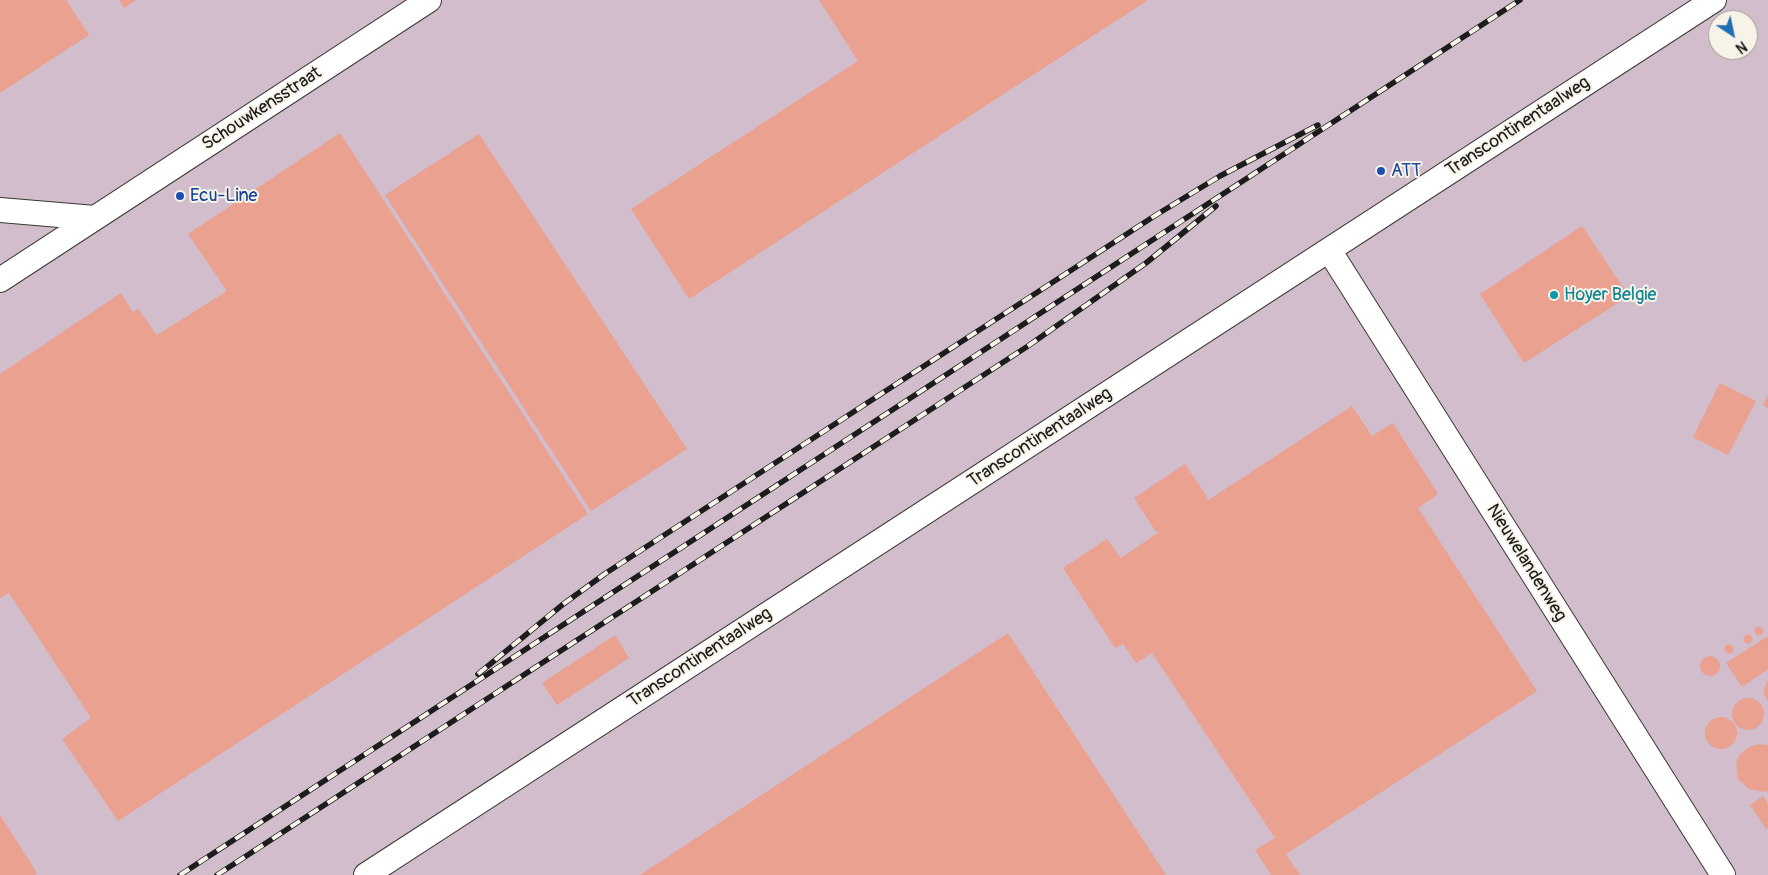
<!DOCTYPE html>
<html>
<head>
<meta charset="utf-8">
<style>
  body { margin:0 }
  #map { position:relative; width:1768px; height:875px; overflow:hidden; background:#eadeba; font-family:Pangolin,sans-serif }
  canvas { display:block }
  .north { position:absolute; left:1708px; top:10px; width:50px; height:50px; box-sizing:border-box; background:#f7f3e8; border:1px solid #9f9d96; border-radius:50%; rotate:146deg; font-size:14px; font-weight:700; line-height:20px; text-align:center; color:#1c1c1c }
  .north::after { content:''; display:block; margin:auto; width:18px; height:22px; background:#1f6fb2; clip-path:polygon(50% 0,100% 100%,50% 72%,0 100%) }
</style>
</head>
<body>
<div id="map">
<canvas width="1768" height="875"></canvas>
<div class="north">N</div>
</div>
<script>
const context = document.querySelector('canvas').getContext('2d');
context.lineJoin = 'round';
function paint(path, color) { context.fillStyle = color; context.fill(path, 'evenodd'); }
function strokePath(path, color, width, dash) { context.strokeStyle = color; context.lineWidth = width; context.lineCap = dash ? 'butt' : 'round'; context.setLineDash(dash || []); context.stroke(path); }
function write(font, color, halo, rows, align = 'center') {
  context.font = font + ' Pangolin,sans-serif'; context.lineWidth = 4; context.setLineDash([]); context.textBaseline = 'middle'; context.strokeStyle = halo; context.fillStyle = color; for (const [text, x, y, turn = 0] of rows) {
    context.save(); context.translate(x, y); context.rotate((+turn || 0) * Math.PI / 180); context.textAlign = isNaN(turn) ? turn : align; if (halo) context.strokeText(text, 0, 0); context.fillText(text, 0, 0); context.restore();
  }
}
const industrial = new Path2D(`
  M 0,0 L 1768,0 L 1768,875 L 0,875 ZM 1718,20 L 1748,20 L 1748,50 L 1718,50 Z`);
const building = new Path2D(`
  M 0,0 L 66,0 L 89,35 L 0,93 Z
  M 119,0 L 136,0 L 124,8 Z
  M 819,0 L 1148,0 L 689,299 L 631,209 L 858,61 Z
  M 340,133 L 588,514 L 118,821 L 62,739 L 91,718 L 9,593 L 0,598 L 0,374 L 121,293 L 133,312 L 138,309 L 157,335 L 227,291 L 188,234 Z
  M 479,134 L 687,449 L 591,511 L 385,195 Z
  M 1582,226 L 1629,296 L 1524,363 L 1480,294 Z
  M 1720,383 L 1756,401 L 1728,455 L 1693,437 Z
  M 1768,395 L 1768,408 L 1763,405 Z
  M 1352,406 L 1372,436 L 1393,423 L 1438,494 L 1418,508 L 1537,691 L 1286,854 L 1300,875 L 1271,875 L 1255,850 L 1275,838 L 1152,653 L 1136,663 L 1123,644 L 1115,648 L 1063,568 L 1107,539 L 1121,558 L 1159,532 L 1158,531 L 1156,532 L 1134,498 L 1185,464 L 1208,498 L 1206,499 L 1207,501 Z
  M1754.5 631a4.5 4.5 0 1 1 9 0a4.5 4.5 0 1 1-9 0Z
  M 1008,633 L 1166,875 L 640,875 Z
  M1743.5 639a4.5 4.5 0 1 1 9 0a4.5 4.5 0 1 1-9 0Z
  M 615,635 L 629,658 L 557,705 L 542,683 Z
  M 1768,636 L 1768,669 L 1742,687 L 1726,663 Z
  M1724.5 649a4.5 4.5 0 1 1 9 0a4.5 4.5 0 1 1-9 0Z
  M1700 666a10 10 0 1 1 20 0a10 10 0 1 1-20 0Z
  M 1768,680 L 1768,701 L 1764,694 L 1764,689 Z
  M1732 714a16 16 0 1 1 32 0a16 16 0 1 1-32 0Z
  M1705 733a16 16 0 1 1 32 0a16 16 0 1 1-32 0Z
  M 1760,744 L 1768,745 L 1768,791 L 1763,792 L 1749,789 L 1738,779 L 1737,772 L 1736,764 L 1739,756 L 1745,750 L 1752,746 Z
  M 1763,796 L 1768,804 L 1768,828 L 1766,829 L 1750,805 Z
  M 0,815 L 37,873 L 34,875 L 0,875 Z`);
const street = new Path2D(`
  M 0,210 L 95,218
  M 1329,250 L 1723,875
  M 0,280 L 429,0
  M 366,875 L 1714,0`);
const rail = new Path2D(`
  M 478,674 L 562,605 L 606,573 L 1156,215 L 1220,176 L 1318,125
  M 180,875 L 1520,0
  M 217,875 L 1028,346 L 1146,263 L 1216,206`);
const markers = [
  [1381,171,5,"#1a4fb4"],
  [180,196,5,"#1a4fb4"],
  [1554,295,5,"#0f9aa8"]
];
const streetNames = [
  ["Schouwkensstraat",262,109,-33],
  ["Transcontinentaalweg",1518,127,-33],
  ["Transcontinentaalweg",1040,438,-33],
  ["Nieuwelandenweg",1526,563,58],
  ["Transcontinentaalweg",700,658,-33]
];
const transitNames = [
  ["ATT",1391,171],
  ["Ecu-Line",190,196]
];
const cultureNames = [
  ["Hoyer Belgie",1564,295]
];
paint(industrial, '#d1bdcc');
paint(building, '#eba18f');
strokePath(street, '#3b3934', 26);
strokePath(street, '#fff', 24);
strokePath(rail, '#1c1c1c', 5.5);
strokePath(rail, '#f7f3e8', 4, [11]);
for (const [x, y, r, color] of markers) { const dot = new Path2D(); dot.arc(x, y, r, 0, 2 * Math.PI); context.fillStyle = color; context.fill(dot); strokePath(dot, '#f7f3e8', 2); }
write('18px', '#1c1c1c', '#f7f3e8', streetNames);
write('18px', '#164399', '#f7f3e8', transitNames, 'left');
write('18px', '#0d838f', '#f7f3e8', cultureNames, 'left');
</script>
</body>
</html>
